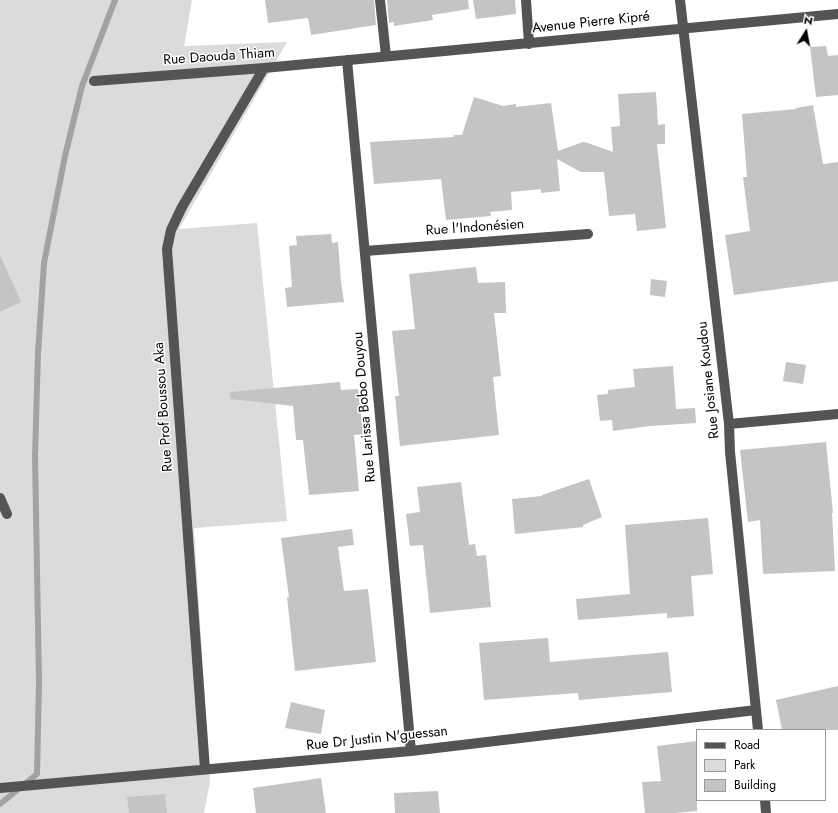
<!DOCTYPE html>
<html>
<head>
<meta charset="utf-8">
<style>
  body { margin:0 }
  #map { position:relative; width:838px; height:813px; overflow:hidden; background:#fff; font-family:Jost,sans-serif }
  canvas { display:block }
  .legend { position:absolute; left:696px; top:729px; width:130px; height:72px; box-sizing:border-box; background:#fff; border:1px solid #999; margin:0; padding:5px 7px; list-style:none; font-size:12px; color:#000 }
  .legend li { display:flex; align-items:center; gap:8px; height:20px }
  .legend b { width:20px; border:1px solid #999 }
  .north { position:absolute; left:786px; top:12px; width:40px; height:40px; -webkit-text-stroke:3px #fff; paint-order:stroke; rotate:11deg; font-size:11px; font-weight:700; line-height:16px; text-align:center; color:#000 }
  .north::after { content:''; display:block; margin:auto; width:14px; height:18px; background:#000; clip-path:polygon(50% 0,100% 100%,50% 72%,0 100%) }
</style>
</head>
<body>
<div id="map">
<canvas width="838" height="813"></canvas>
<ul class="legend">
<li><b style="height:5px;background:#545454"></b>Road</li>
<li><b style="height:11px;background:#dbdbdb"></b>Park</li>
<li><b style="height:11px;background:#c4c4c4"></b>Building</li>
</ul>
<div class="north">N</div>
</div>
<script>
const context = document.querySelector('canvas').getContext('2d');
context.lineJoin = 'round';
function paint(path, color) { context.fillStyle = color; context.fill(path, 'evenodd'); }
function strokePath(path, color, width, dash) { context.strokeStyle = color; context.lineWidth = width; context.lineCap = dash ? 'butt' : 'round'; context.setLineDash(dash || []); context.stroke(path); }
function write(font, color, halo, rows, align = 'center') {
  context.font = font + ' Jost,sans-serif'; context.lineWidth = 3; context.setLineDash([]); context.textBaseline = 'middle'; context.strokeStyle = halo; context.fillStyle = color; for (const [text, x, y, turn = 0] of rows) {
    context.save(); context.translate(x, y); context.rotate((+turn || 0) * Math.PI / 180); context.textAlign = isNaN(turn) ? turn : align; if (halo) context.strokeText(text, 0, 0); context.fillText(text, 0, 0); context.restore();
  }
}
const green = new Path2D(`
  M 0,0 L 192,0 L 184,46 L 287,42 L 179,229 L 257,223 L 287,521 L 194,528 L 210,781 L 204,813 L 0,813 Z`);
const stream = new Path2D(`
  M 0,804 L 37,774 L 39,682 L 35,456 L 38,353 L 44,263 L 65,156 L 82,86 L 115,0`);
const building = new Path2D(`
  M 265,0 L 374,0 L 376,25 L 311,35 L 308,18 L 268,23 Z
  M 387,0 L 468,0 L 469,9 L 432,15 L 433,20 L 394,26 L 394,22 L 389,23 Z
  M 473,0 L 515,0 L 516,14 L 476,19 Z
  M 826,46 L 828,56 L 838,55 L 838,95 L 816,97 L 810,47 Z
  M 656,92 L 658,125 L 665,124 L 665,144 L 657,144 L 666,228 L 637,231 L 635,214 L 609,216 L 604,172 L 581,172 L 557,159 L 560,191 L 541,193 L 541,189 L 511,192 L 512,210 L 490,212 L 491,216 L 446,220 L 441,179 L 374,184 L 370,142 L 454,137 L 454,135 L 462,135 L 474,97 L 503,106 L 516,104 L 516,107 L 551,103 L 558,151 L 583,142 L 588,143 L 613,152 L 611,127 L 620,126 L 618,94 Z
  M 813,105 L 823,164 L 838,162 L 838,281 L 734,295 L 725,235 L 750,231 L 743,177 L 747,177 L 742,114 L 796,109 L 796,108 Z
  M 331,234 L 332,243 L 338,242 L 341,282 L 344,302 L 287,307 L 285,288 L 292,287 L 289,246 L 297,245 L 296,236 Z
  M 0,255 L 21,302 L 0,312 Z
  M 476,267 L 478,283 L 505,282 L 506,313 L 494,313 L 501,376 L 493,377 L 499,435 L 400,446 L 395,396 L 399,396 L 392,331 L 415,329 L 409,274 Z
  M 651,279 L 667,281 L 665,297 L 650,295 Z
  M 786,362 L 806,365 L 803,384 L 783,381 Z
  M 673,366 L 676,409 L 695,408 L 696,423 L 650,426 L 613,431 L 612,420 L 600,421 L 597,395 L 608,394 L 608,390 L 635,387 L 633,369 Z
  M 340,382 L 341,390 L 358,389 L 363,434 L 354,435 L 359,491 L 309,495 L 303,440 L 296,440 L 293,406 L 230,399 L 230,392 Z
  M 826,442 L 833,513 L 832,513 L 835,571 L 763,574 L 760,520 L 748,522 L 740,450 Z
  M 589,479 L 602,517 L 583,525 L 583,527 L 515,534 L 512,499 L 542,496 L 542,495 Z
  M 461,482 L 469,545 L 475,544 L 477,556 L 486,555 L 491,607 L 430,613 L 423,545 L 410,546 L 406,514 L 420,512 L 417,487 Z
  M 708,518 L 713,574 L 691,576 L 694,616 L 667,618 L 667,613 L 578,620 L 576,599 L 630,594 L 625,525 Z
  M 352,529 L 354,545 L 338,547 L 344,591 L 368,589 L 376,662 L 295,671 L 287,597 L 289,597 L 281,538 Z
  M 548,638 L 550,662 L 668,652 L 672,692 L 579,700 L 578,693 L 484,700 L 479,643 Z
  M 838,686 L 838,730 L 782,730 L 776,700 Z
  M 291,702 L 325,710 L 321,734 L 285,728 Z
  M 697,741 L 697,811 L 675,813 L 645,813 L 642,782 L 661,781 L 657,746 Z
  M 321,778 L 326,813 L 256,813 L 253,788 Z
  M 438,791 L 440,813 L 395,813 L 394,793 Z
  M 165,794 L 167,813 L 129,813 L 127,797 Z`);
const minor = new Path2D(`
  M 380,0 L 386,56
  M 526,0 L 529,44
  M 680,0 L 729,424 L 730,452 L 758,730
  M 347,60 L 411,751
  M 94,81 L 264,68 L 838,14
  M 365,251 L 588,234
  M 729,424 L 838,414
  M 0,498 L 7,514
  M 205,769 L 167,249 L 171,230 L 182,207 L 264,68
  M 0,788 L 411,751 L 756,710
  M 765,800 L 766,813`);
const streetNames = [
  ["Avenue Pierre Kipré",591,23,-6],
  ["Rue Daouda Thiam",219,57,-4],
  ["Rue l'Indonésien",475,228,-4],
  ["Rue Josiane Koudou",709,380,-96],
  ["Rue Prof Boussou Aka",164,407,-94],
  ["Rue Larissa Bobo Douyou",365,407,-95],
  ["Rue Dr Justin N'guessan",377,739,-6]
];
paint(green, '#dbdbdb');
strokePath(stream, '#a2a2a2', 6);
paint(building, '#c4c4c4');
strokePath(minor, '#545454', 10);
write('14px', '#000', '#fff', streetNames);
</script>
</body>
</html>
